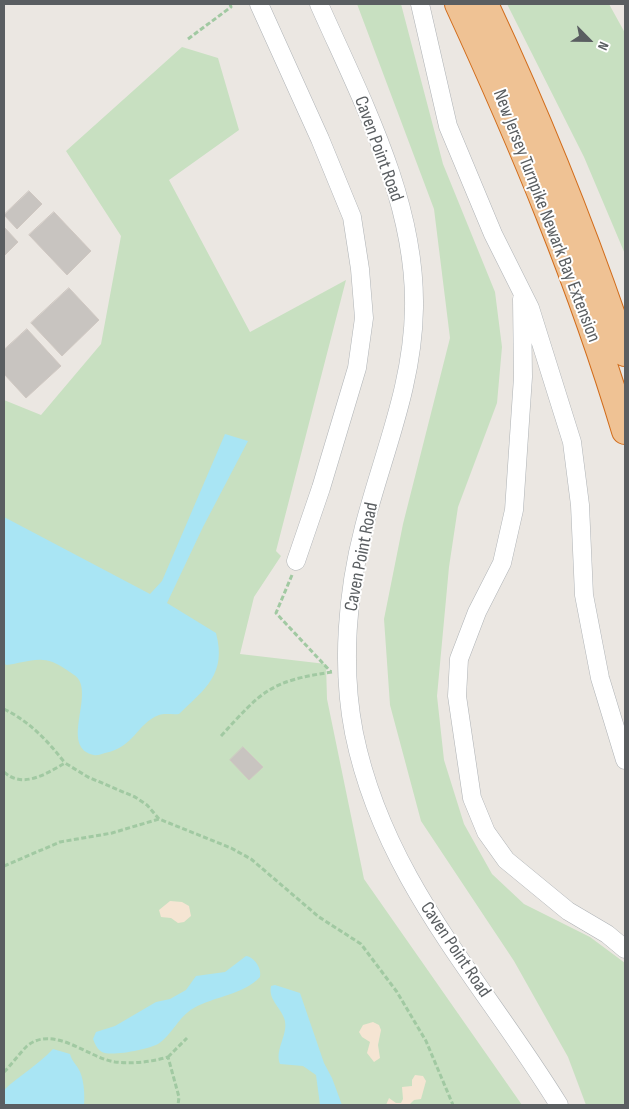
<!DOCTYPE html>
<html>
<head>
<meta charset="utf-8">
<style>
  body { margin:0 }
  #map { position:relative; width:629px; height:1109px; overflow:hidden; background:#ebe7e2; font-family:"Sofia Sans Condensed",sans-serif }
  canvas { display:block }
  .frame { position:absolute; inset:0; border:5px solid #5a5e61; pointer-events:none }
  .north { position:absolute; left:564px; top:15px; width:50px; height:50px; -webkit-text-stroke:4px #fff; paint-order:stroke; rotate:113deg; font-size:14px; font-weight:700; line-height:20px; text-align:center; color:#5a5e61 }
  .north::after { content:''; display:block; margin:auto; width:18px; height:22px; background:#5a5e61; clip-path:polygon(50% 0,100% 100%,50% 72%,0 100%) }
</style>
</head>
<body>
<div id="map">
<canvas width="629" height="1109"></canvas>
<div class="frame"></div>
<div class="north">N</div>
</div>
<script>
const context = document.querySelector('canvas').getContext('2d');
context.lineJoin = 'round';
function paint(path, color) { context.fillStyle = color; context.fill(path, 'evenodd'); }
function strokePath(path, color, width, dash) { context.strokeStyle = color; context.lineWidth = width; context.lineCap = dash ? 'butt' : 'round'; context.setLineDash(dash || []); context.stroke(path); }
function write(font, color, halo, rows, align = 'center') {
  context.font = font + ' "Sofia Sans Condensed",sans-serif'; context.lineWidth = 4; context.setLineDash([]); context.textBaseline = 'middle'; context.strokeStyle = halo; context.fillStyle = color; for (const [text, x, y, turn = 0] of rows) {
    context.save(); context.translate(x, y); context.rotate((+turn || 0) * Math.PI / 180); context.textAlign = isNaN(turn) ? turn : align; if (halo) context.strokeText(text, 0, 0); context.fillText(text, 0, 0); context.restore();
  }
}
const green = new Path2D(`
  M 357,4 L 401,4 L 443,164 L 495,292 L 502,347 L 497,403 L 458,507 L 449,567 L 437,696 L 444,760 L 464,824 L 492,874 L 524,904 L 590,937 L 625,963 L 625,1105 L 586,1105 L 568,1057 L 514,961 L 421,821 L 390,705 L 384,619 L 403,524 L 450,338 L 434,209 Z
  M 507,4 L 609,4 L 625,33 L 625,254 L 584,157 Z
  M 182,47 L 218,58 L 239,130 L 169,180 L 250,332 L 346,280 L 276,551 L 281,556 L 254,597 L 240,654 L 326,664 L 327,699 L 364,879 L 522,1105 L 4,1105 L 4,400 L 41,415 L 101,344 L 121,236 L 66,151 Z`);
const sand = new Path2D(`
  M 170,901 L 182,902 L 189,906 L 191,916 L 184,922 L 178,923 L 171,918 L 161,917 L 159,910 Z
  M 373,1022 L 379,1025 L 381,1030 L 378,1045 L 380,1058 L 374,1062 L 367,1053 L 370,1042 L 362,1037 L 359,1032 L 363,1025 Z
  M 415,1075 L 423,1076 L 426,1081 L 421,1099 L 414,1100 L 409,1105 L 386,1105 L 389,1098 L 396,1103 L 401,1103 L 403,1099 L 402,1087 L 412,1086 L 412,1080 Z`);
const water = new Path2D(`
  M 225,434 L 248,441 L 203,527 L 167,603 L 216,633 C 227,674 205,689 179,714 C 173,715 165,713 159,715 C 136,724 135,747 105,753 C 101,754 97,756 94,755 C 61,748 91,701 79,680 C 77,676 71,673 67,670 C 61,666 51,660 43,660 C 30,659 19,664 6,665 L 4,662 L 4,517 L 150,594 L 162,581 Z
  M 246,956 C 254,957 262,968 260,977 C 243,995 215,996 194,1008 C 179,1016 172,1035 158,1044 C 149,1049 111,1057 102,1052 C 97,1049 95,1044 93,1039 L 96,1032 L 115,1026 L 156,1002 L 170,999 L 186,990 L 196,976 L 225,972 Z
  M 275,985 L 300,993 L 324,1063 L 332,1078 L 342,1105 L 320,1105 L 316,1075 L 303,1066 L 280,1064 C 274,1049 290,1033 284,1018 C 280,1007 268,999 271,986 Z
  M 53,1049 L 70,1054 C 72,1061 75,1063 78,1068 C 84,1077 85,1095 84,1105 L 4,1105 L 4,1090 C 20,1075 38,1065 53,1049 Z`);
const building = new Path2D(`
  M 29,191 L 42,204 L 17,229 L 4,215 Z
  M 54,212 L 91,251 L 67,275 L 29,235 Z
  M 4,227 L 18,242 L 4,256 Z
  M 69,288 L 99,320 L 62,356 L 31,323 Z
  M 27,329 L 61,366 L 26,398 L 4,374 L 4,350 Z
  M 243,747 L 263,767 L 249,780 L 230,760 Z`);
const path = new Path2D(`
  M 188,39 L 231,7 L 230,4
  M 292,575 L 276,613 L 331,672
  M 4,709 C 30,722 47,740 65,763
  M 221,736 C 262,691 270,681 332,672
  M 4,772 C 23,789 46,774 65,763 L 88,777 L 135,797 L 147,805 L 159,819 L 231,848 L 251,859 L 319,917 L 361,944 L 397,992 L 410,1014 L 426,1041 L 453,1105
  M 4,866 L 60,842 L 112,833 L 159,819
  M 168,1057 L 187,1038
  M 4,1072 C 12,1064 19,1054 27,1046 C 54,1024 88,1058 115,1062 C 132,1064 151,1062 168,1057 L 179,1097 L 178,1105`);
const minor = new Path2D(`
  M 259,4 L 320,139 L 352,217 L 360,269 L 364,318 L 357,368 L 321,488 L 296,561
  M 319,4 C 361,99 416,201 414,308 C 413,386 383,453 364,527 C 347,592 341,667 354,733 C 384,881 483,981 559,1105
  M 420,4 L 448,126 L 493,234 L 530,308 L 572,442 L 580,505 L 584,595 L 600,678 L 625,760
  M 522,299 L 523,377 L 514,510 L 502,563 L 477,612 L 459,659 L 457,696 L 472,798 L 486,832 L 506,860 L 568,911 L 607,934 L 625,949`);
const highway = new Path2D(`
  M 458,4 C 522,143 581,284 625,431
  M 485,4 C 538,117 585,234 625,353`);
const streetNames = [
  ["Caven Point Road",378,149,70],
  ["New Jersey Turnpike Newark Bay Extension",546,216,69],
  ["Caven Point Road",362,557,-79],
  ["Caven Point Road",455,950,56]
];
paint(green, '#c8e0c1');
paint(sand, '#f5e5d3');
paint(water, '#a9e5f4');
paint(building, '#c8c4c0');
strokePath(building, '#cfc7c1', 1);
strokePath(minor, '#afb3b6', 19);
strokePath(highway, '#d16c1b', 28);
strokePath(path, '#a1c9a2', 3, [5, 2.5]);
strokePath(minor, '#fff', 18);
strokePath(highway, '#efc294', 26);
write('19px', '#5a5e61', '#fff', streetNames);
</script>
</body>
</html>
